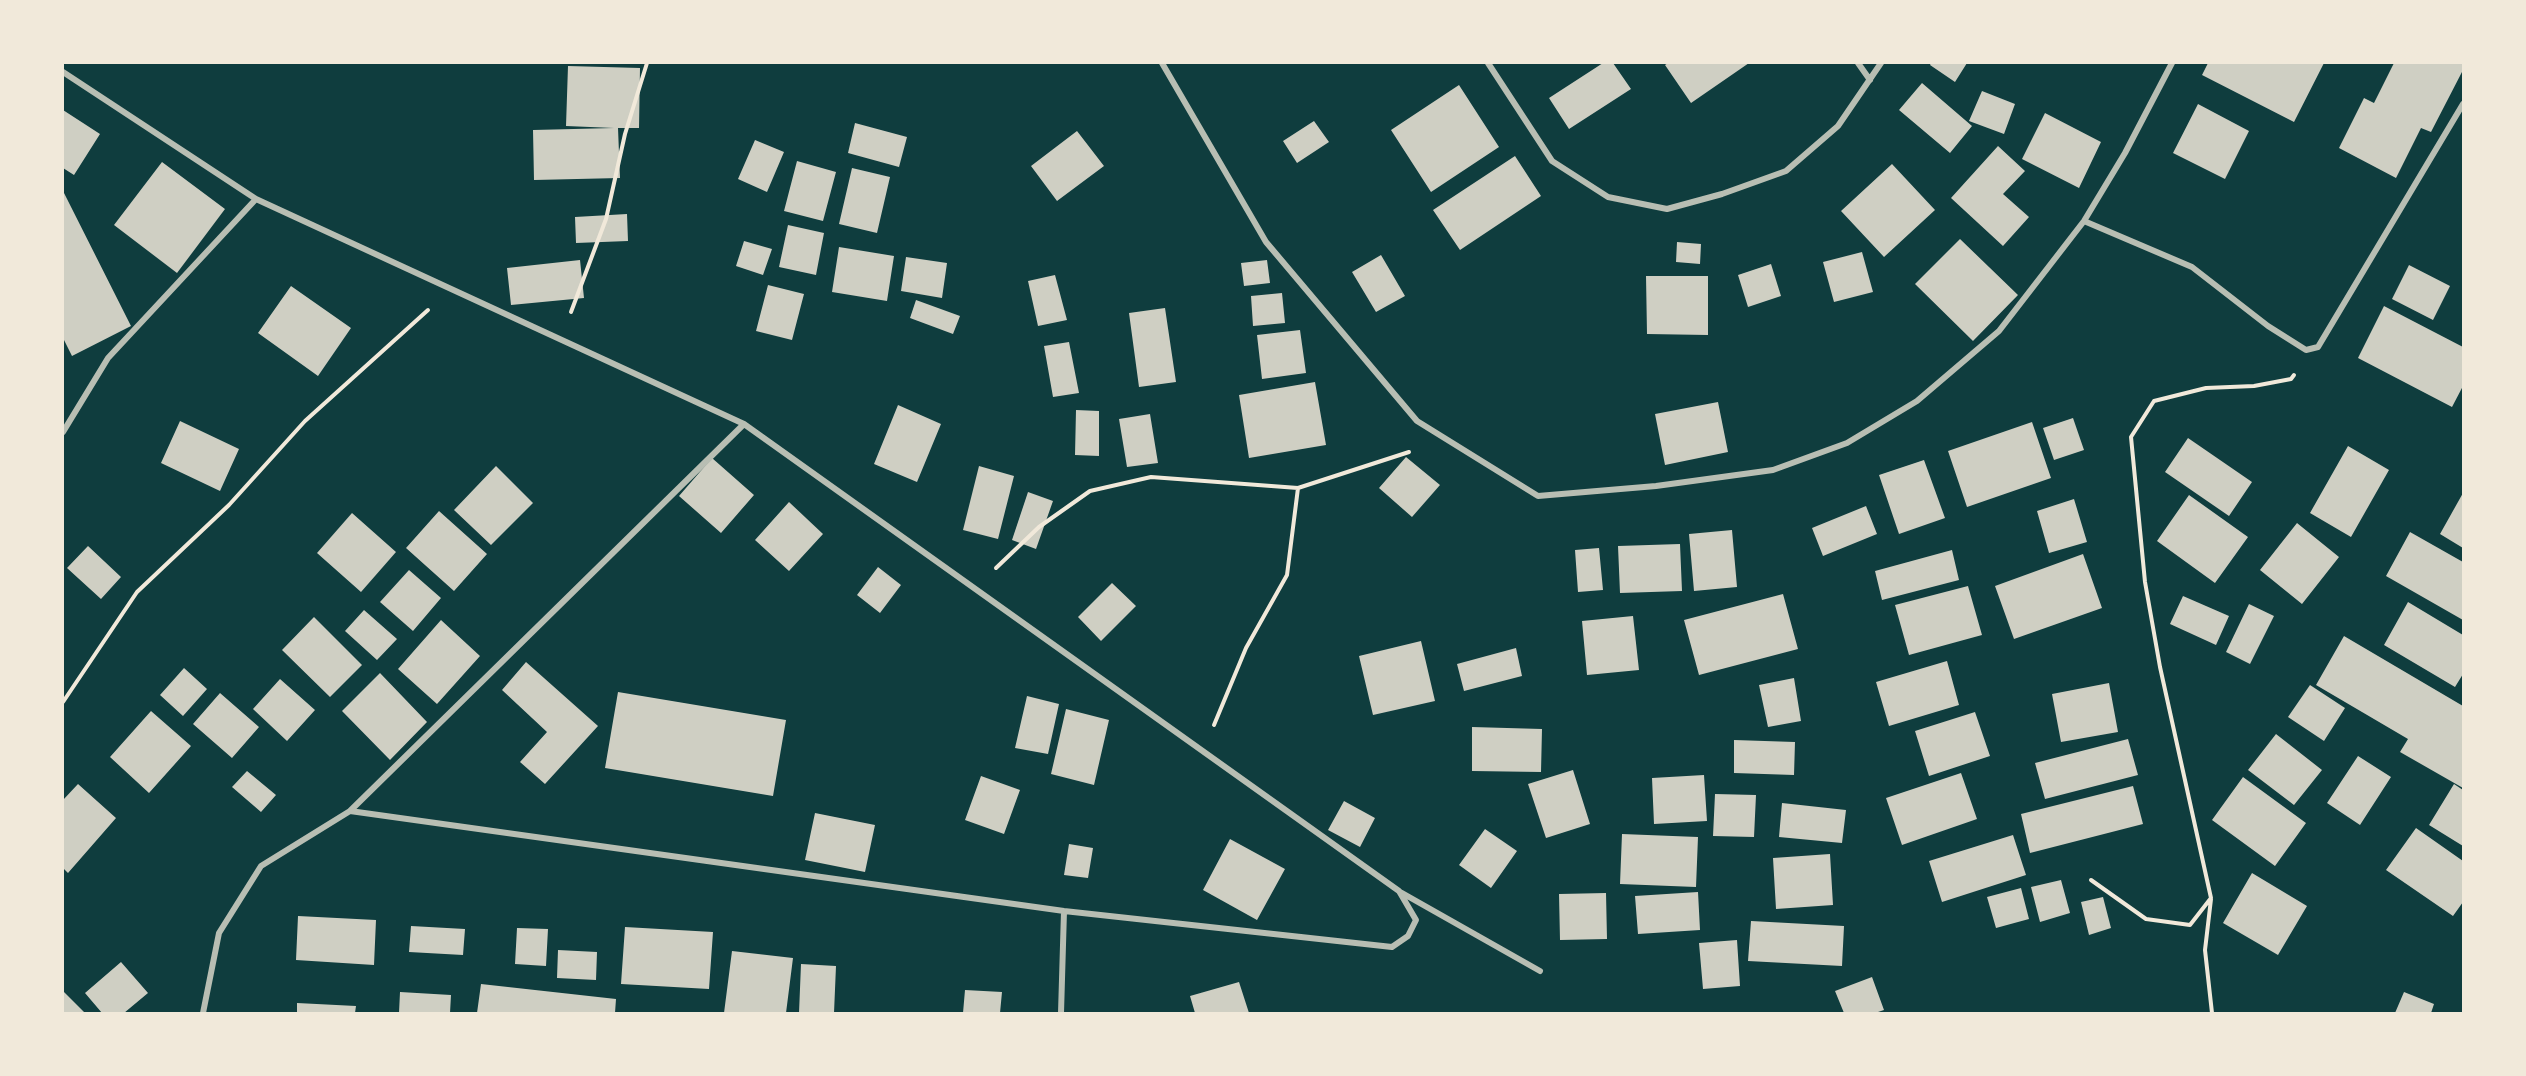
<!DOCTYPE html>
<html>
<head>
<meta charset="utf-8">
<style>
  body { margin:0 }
  #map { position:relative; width:2526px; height:1076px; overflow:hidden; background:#0f3d3e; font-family:Roboto,sans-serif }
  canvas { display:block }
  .frame { position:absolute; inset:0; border:64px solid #f1e9da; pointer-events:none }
</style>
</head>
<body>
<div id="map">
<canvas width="2526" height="1076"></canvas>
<div class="frame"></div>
</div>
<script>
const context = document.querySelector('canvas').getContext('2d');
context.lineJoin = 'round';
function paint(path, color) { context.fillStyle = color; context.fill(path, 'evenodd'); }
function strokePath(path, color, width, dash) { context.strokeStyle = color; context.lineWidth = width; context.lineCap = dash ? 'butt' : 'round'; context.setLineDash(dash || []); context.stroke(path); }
const building = new Path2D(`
  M 1603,63 L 1613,63 L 1631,89 L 1569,129 L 1549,98 Z
  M 1668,63 L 1749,63 L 1691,103 L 1665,65 Z
  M 1931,63 L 1967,63 L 1955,82 L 1930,65 Z
  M 2208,63 L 2324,63 L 2294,122 L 2202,75 Z
  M 2394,63 L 2463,64 L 2463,70 L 2431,132 L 2421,128 L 2396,178 L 2339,148 L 2364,98 L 2374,103 Z
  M 568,66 L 640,68 L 639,128 L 618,128 L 620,178 L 534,180 L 533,130 L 614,128 L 566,126 Z
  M 1922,83 L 1972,126 L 1950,153 L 1899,110 Z
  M 1459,85 L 1499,147 L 1431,192 L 1391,130 Z
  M 1982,91 L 2015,104 L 2004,134 L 1969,121 Z
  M 2198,104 L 2249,131 L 2225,179 L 2173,153 Z
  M 63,110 L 100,134 L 74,175 L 63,168 Z
  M 2045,113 L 2101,142 L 2079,188 L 2022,159 Z
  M 1314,121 L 1329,142 L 1297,163 L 1283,141 Z
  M 855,123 L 907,137 L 899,167 L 848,153 Z
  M 1077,131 L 1104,166 L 1057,201 L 1031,166 Z
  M 755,140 L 784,152 L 767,192 L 738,179 Z
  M 1998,146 L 2025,171 L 2003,194 L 2029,217 L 2003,246 L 1951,198 Z
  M 1515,156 L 1541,196 L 1460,250 L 1433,210 Z
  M 797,161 L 836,172 L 823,221 L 784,211 Z
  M 162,162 L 225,209 L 177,273 L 114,225 Z
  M 1892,164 L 1935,210 L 1884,257 L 1841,211 Z
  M 852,168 L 890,177 L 877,233 L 839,224 Z
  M 63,191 L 131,326 L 72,356 L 63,338 Z
  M 627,214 L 628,241 L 576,243 L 575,217 Z
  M 788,225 L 824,233 L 816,275 L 779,267 Z
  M 1960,239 L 2018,295 L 1973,341 L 1915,284 Z
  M 744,241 L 772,249 L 763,275 L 736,266 Z
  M 1677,242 L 1701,244 L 1700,264 L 1676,262 Z
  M 839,247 L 894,256 L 887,301 L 832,292 Z
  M 1862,252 L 1873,292 L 1834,302 L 1823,262 Z
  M 1381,255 L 1405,296 L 1376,312 L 1352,272 Z
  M 906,257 L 947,263 L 942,298 L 901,291 Z
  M 580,260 L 584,298 L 511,305 L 507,268 Z
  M 1267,260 L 1270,283 L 1244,286 L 1241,263 Z
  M 1771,264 L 1781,296 L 1748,307 L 1738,275 Z
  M 2409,265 L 2450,286 L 2433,320 L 2392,299 Z
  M 1055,275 L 1067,320 L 1038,326 L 1028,281 Z
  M 1646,276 L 1708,276 L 1708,335 L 1647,334 Z
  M 768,285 L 804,294 L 792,340 L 756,331 Z
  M 291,286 L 351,328 L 318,376 L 258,333 Z
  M 1282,293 L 1285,323 L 1253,326 L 1251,296 Z
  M 916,300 L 960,316 L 953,334 L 910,318 Z
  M 2384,306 L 2463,347 L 2463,386 L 2452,407 L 2358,358 Z
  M 1165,308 L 1176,382 L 1139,387 L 1129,313 Z
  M 1300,330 L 1306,373 L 1262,379 L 1257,335 Z
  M 1069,342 L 1079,393 L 1053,397 L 1044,346 Z
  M 1315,382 L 1326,445 L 1249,458 L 1239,395 Z
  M 1718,402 L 1728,452 L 1665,465 L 1655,414 Z
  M 898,405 L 941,424 L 917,482 L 874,464 Z
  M 1076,410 L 1099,411 L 1099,456 L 1075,455 Z
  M 1150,414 L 1158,463 L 1127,467 L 1119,419 Z
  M 2073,418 L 2084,450 L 2054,460 L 2043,428 Z
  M 180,421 L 239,449 L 220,491 L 161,463 Z
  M 2032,422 L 2051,478 L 1967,507 L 1948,451 Z
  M 2188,438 L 2252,482 L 2229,516 L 2165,472 Z
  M 2348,446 L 2389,470 L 2351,537 L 2310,513 Z
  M 1406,457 L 1440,485 L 1412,517 L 1379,488 Z
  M 712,458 L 754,495 L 721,533 L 679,496 Z
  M 1924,460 L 1945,518 L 1899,534 L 1879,475 Z
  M 496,466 L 533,503 L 491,545 L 454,510 Z
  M 979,466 L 1014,476 L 998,539 L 963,530 Z
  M 1028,492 L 1053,501 L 1036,549 L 1012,540 Z
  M 2463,493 L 2463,548 L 2440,534 Z
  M 2189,495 L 2248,537 L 2215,583 L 2157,541 Z
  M 2074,499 L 2087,542 L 2049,553 L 2037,511 Z
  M 789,502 L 823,534 L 789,571 L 755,540 Z
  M 1866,506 L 1877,534 L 1823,556 L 1812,528 Z
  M 439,511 L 487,554 L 454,591 L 406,548 Z
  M 352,513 L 396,552 L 361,592 L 317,553 Z
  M 2297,523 L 2339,557 L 2302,604 L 2260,570 Z
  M 1732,530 L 1737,587 L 1694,591 L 1689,534 Z
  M 2410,532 L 2463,562 L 2463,620 L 2386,576 Z
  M 1680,544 L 1682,591 L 1620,593 L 1618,546 Z
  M 88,546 L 121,577 L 101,599 L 67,568 Z
  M 1599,548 L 1603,590 L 1578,592 L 1575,550 Z
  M 1952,550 L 1959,580 L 1882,600 L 1875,571 Z
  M 2083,554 L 2102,608 L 2014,639 L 1995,586 Z
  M 878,567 L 901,585 L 880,613 L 857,595 Z
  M 409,570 L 441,598 L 413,631 L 380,602 Z
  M 1112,583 L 1136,606 L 1101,641 L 1078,617 Z
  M 1968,586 L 1982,635 L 1909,655 L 1895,605 Z
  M 1783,594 L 1798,649 L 1699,675 L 1684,620 Z
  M 2183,596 L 2229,616 L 2216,645 L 2170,624 Z
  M 2408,602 L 2463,635 L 2463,674 L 2455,687 L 2384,645 Z
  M 2249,604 L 2274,616 L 2250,664 L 2226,652 Z
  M 364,610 L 397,639 L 377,660 L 345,631 Z
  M 1633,616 L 1639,670 L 1587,675 L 1582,621 Z
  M 314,617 L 362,665 L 330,697 L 282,650 Z
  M 441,620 L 480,656 L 437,704 L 398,669 Z
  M 2344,636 L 2463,706 L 2463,788 L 2400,752 L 2408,739 L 2316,685 Z
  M 1421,641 L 1435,701 L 1373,715 L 1359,656 Z
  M 1516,648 L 1522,676 L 1464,691 L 1457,664 Z
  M 1947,661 L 1959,705 L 1889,726 L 1876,682 Z
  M 526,662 L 598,726 L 545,784 L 520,762 L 547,732 L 502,690 Z
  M 184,668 L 207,689 L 183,716 L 160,695 Z
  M 380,673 L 427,722 L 390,760 L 342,711 Z
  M 1794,678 L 1801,721 L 1768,727 L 1759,685 Z
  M 280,679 L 315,710 L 287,741 L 253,709 Z
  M 2109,683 L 2118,732 L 2061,742 L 2052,694 Z
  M 2310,685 L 2345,708 L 2324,741 L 2288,717 Z
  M 618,692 L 786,720 L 773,796 L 605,768 Z
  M 220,693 L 259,727 L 232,758 L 193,724 Z
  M 1027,696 L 1059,704 L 1048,754 L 1015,748 Z
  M 1066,709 L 1109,720 L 1094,785 L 1051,774 Z
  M 151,711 L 191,746 L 149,793 L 110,757 Z
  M 1975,712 L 1990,756 L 1929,776 L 1915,731 Z
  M 1472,727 L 1542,729 L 1541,772 L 1472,771 Z
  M 2276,734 L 2322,770 L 2294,805 L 2248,770 Z
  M 2128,739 L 2138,775 L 2045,799 L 2035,763 Z
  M 1734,740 L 1795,742 L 1794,775 L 1734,773 Z
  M 2358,756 L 2391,777 L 2360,825 L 2327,803 Z
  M 1573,770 L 1590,824 L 1546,838 L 1528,784 Z
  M 247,771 L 276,795 L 261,812 L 232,787 Z
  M 1961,773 L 1977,819 L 1902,845 L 1886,798 Z
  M 1704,775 L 1707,821 L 1654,824 L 1652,778 Z
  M 981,776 L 1020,790 L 1004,834 L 965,820 Z
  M 2243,777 L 2306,823 L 2275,866 L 2212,820 Z
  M 78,784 L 116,818 L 68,873 L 63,868 L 63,800 Z
  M 2454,784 L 2463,790 L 2463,846 L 2429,825 Z
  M 2133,786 L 2143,824 L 2030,853 L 2021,814 Z
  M 1715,794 L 1756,795 L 1754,837 L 1713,836 Z
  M 1344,801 L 1375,818 L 1360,847 L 1328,830 Z
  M 1782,803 L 1846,810 L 1842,843 L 1779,837 Z
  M 815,813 L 875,825 L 865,872 L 805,860 Z
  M 2416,828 L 2463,861 L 2463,902 L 2453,916 L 2386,870 Z
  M 1485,829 L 1517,851 L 1491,888 L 1459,865 Z
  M 1622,834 L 1698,837 L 1696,887 L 1620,884 Z
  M 2013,835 L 2026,875 L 1942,902 L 1929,861 Z
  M 1230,839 L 1285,869 L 1257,920 L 1203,890 Z
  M 1069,844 L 1093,848 L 1088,878 L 1064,875 Z
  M 1830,854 L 1833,905 L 1776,909 L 1773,858 Z
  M 2252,873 L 2307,906 L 2278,955 L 2223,923 Z
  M 2061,880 L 2070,913 L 2040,922 L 2031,887 Z
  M 2021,888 L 2029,919 L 1996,928 L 1987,897 Z
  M 1698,892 L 1700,930 L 1638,934 L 1635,896 Z
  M 1606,893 L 1607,939 L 1560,940 L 1559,894 Z
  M 2103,897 L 2111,928 L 2089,935 L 2081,902 Z
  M 298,916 L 376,920 L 374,965 L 296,960 Z
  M 1751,921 L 1844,926 L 1842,966 L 1748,961 Z
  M 411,926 L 465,929 L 463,955 L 409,952 Z
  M 625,927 L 713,932 L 709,989 L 621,984 Z
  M 517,928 L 548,929 L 546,966 L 515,964 Z
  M 1737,940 L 1740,986 L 1703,989 L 1699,943 Z
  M 558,950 L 597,952 L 596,980 L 557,978 Z
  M 732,951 L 793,958 L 786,1013 L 724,1013 Z
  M 121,962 L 148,993 L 124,1013 L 102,1013 L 85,993 Z
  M 801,964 L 836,966 L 834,1013 L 799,1013 Z
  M 1872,977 L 1884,1010 L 1875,1013 L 1844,1013 L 1835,991 Z
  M 1239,982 L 1249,1013 L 1195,1013 L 1190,996 Z
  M 481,984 L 616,999 L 615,1013 L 477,1013 Z
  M 965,990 L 1002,992 L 1000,1013 L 963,1013 Z
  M 63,991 L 85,1013 L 63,1013 Z
  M 400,992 L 451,995 L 450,1013 L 399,1013 Z
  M 2404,992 L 2434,1004 L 2431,1013 L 2395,1013 Z
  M 297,1003 L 356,1006 L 355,1013 L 297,1013 Z`);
const path = new Path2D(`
  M 571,312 L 606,219 L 625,134 L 647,63
  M 996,568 L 1039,527 L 1090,491 L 1151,477 L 1298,488 L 1409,452
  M 63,702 L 137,592 L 229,505 L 305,421 L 428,310
  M 1214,725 L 1246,648 L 1287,575 L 1298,488
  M 2091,880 L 2146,919 L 2190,925 L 2211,898 L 2160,667 L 2145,582 L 2131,437 L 2154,401 L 2206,388 L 2254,386 L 2291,379 L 2294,375
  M 2211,899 L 2205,950 L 2212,1013`);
const minor = new Path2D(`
  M 1162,63 L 1266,242 L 1417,421 L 1538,496 L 1656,486 L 1773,470 L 1847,443 L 1917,401 L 1999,331 L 2084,221 L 2125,153 L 2172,63
  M 1488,63 L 1552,161 L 1608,197 L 1667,209 L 1722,194 L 1786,171 L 1838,126 L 1881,63
  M 1858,63 L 1870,80
  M 63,72 L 256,199 L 744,424 L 1399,891 L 1416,920 L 1408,936 L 1392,947 L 1064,911 L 350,811
  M 2084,221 L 2192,267 L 2268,326 L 2306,350 L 2318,347 L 2463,104
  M 63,432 L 108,358 L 256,199
  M 1402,893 L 1540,971
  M 203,1013 L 219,933 L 261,866 L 350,811 L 744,424
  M 1061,1013 L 1064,911`);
paint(building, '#cfcfc3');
strokePath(path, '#f1e9da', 4);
strokePath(minor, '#b8beb3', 6);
</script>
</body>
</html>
